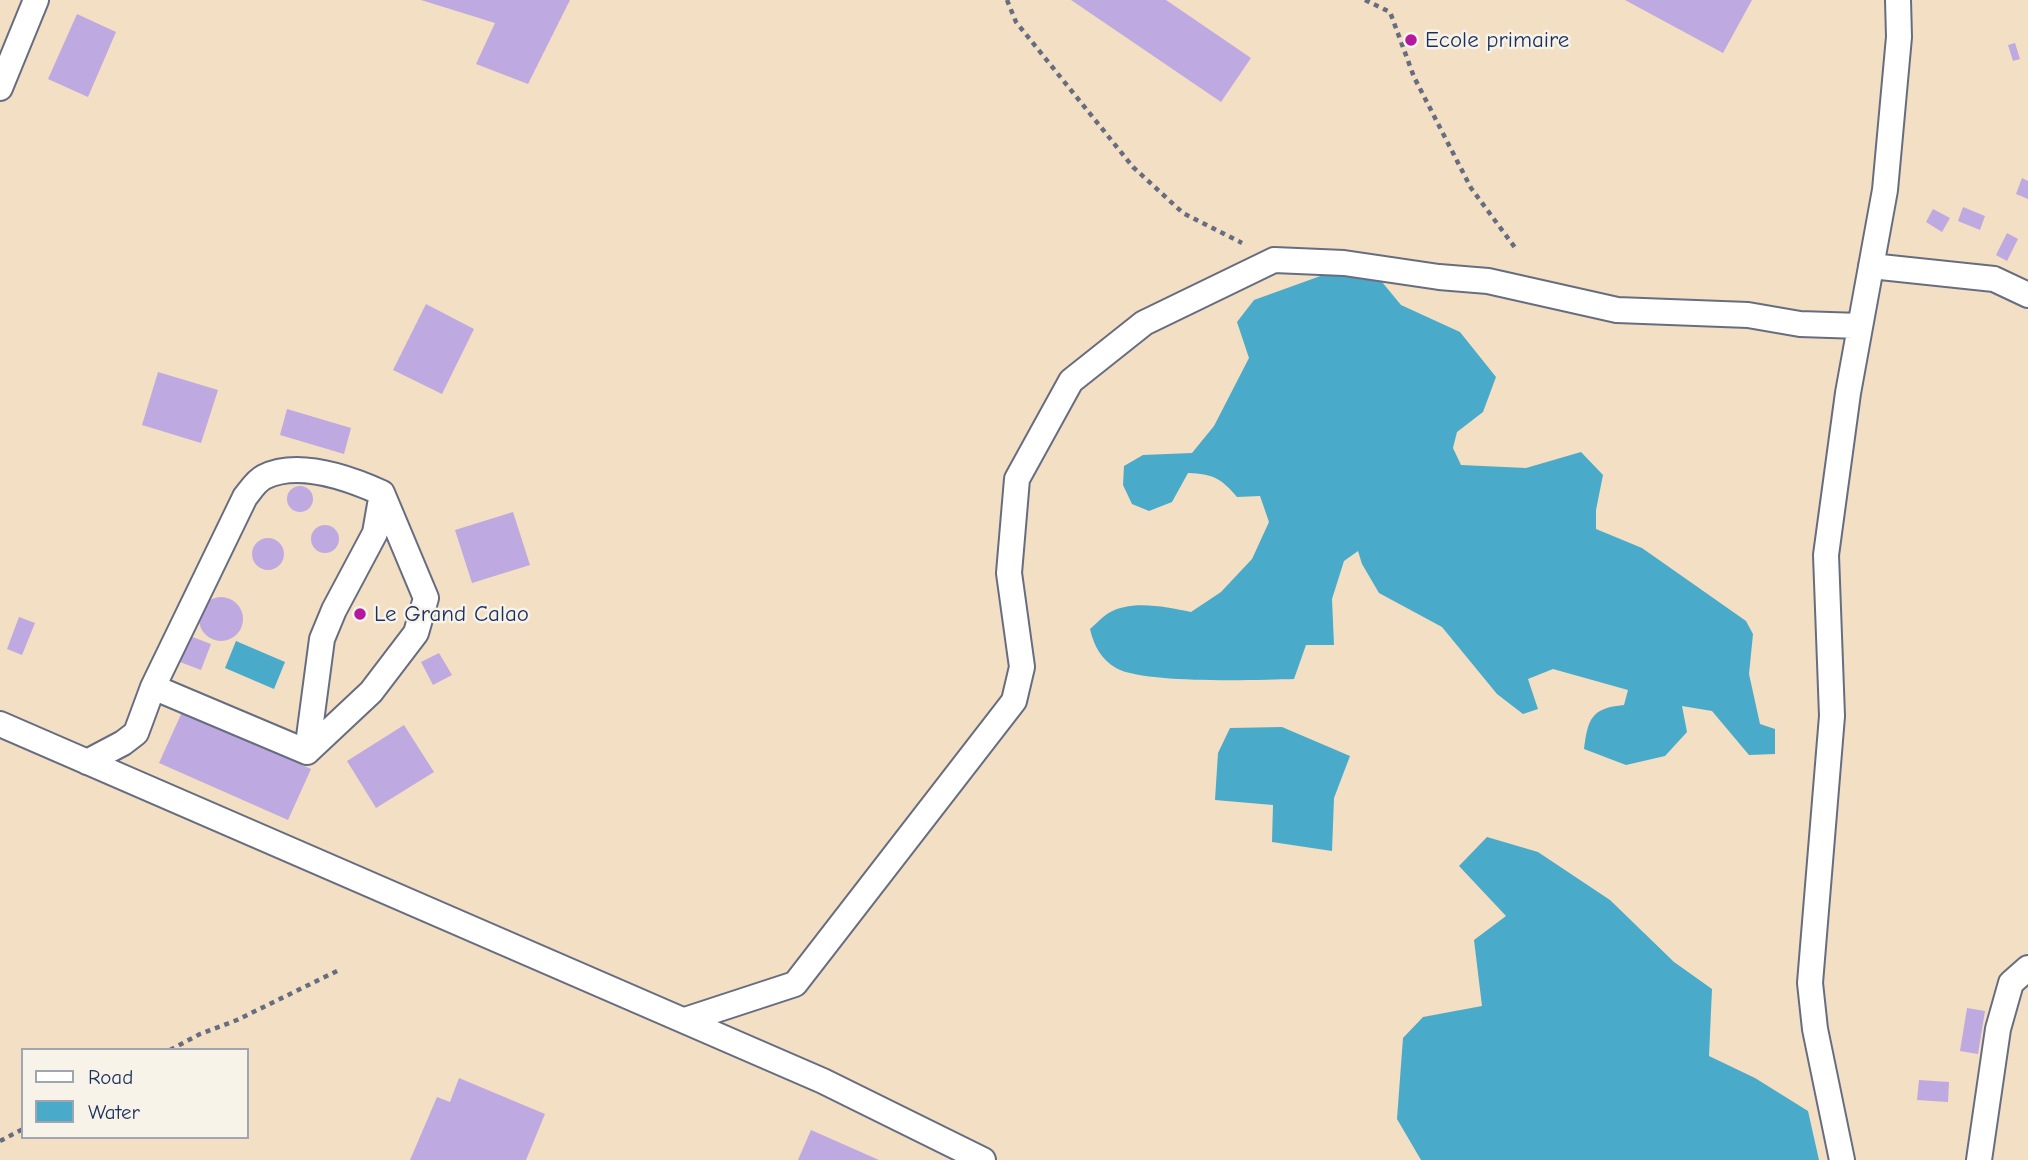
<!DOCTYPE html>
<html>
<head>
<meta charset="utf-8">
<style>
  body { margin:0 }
  #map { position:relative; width:2028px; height:1160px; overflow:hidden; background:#f3dfc3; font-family:"Comic Neue",sans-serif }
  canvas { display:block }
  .legend { position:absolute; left:21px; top:1048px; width:228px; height:91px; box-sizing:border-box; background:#f7f3e8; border:2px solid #9fa5b1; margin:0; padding:9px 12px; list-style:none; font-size:21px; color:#1b2f5e }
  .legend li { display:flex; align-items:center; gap:14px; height:35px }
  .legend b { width:35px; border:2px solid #9fa5b1 }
</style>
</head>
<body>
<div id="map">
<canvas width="2028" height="1160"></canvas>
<ul class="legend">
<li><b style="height:9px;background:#fff"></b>Road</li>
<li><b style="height:19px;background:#4aaac9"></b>Water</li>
</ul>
</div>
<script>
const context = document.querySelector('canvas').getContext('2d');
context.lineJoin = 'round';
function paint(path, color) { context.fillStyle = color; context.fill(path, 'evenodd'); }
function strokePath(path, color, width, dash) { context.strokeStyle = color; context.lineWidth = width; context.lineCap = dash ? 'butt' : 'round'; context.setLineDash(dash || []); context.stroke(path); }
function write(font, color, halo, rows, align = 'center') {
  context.font = font + ' "Comic Neue",sans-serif'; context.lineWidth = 5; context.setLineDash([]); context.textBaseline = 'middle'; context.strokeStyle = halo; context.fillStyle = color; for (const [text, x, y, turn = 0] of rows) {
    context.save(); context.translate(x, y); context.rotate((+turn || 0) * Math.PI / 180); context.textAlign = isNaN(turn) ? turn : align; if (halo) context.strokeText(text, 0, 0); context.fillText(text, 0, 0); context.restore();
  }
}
const water = new Path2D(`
  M 1326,274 L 1382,282 L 1401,305 L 1460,332 L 1496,377 L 1483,412 L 1457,432 L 1453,448 L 1461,465 L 1526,468 L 1581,452 L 1603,475 L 1596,510 L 1596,529 L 1642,548 L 1746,621 L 1753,634 L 1749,674 L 1760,724 L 1775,729 L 1775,754 L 1749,755 L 1712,711 L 1682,706 L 1687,732 L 1665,756 L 1626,765 L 1584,749 C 1588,719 1591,708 1624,705 L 1628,690 L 1553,669 L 1528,679 L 1538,709 L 1523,714 L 1497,694 L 1442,627 L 1379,593 L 1362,564 L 1358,551 L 1344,561 L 1332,599 L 1334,645 L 1306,645 L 1294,679 C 1258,680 1143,684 1116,668 C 1101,659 1094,646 1090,629 C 1095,625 1101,618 1107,614 C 1131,599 1165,607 1191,612 L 1221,592 L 1252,559 L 1269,522 L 1260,496 L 1237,497 C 1221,478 1213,474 1188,473 L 1172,502 L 1149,511 L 1132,504 L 1123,485 L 1124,466 L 1143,455 L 1192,453 L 1214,426 L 1249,358 L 1237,322 L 1254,300 Z
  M 236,641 L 285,662 L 274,689 L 225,668 Z
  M 1282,727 L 1350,756 L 1334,798 L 1332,851 L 1272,842 L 1273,805 L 1215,800 L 1218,753 L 1230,728 Z
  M 1487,837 L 1538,852 L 1610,900 L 1674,962 L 1712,989 L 1709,1056 L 1755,1078 L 1808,1111 L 1819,1160 L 1421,1160 L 1397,1119 L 1403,1038 L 1423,1017 L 1482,1006 L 1474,940 L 1506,916 L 1459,866 Z`);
const building = new Path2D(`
  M 421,0 L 570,0 L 528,84 L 476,64 L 495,23 Z
  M 1071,0 L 1166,0 L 1251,58 L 1221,102 Z
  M 1625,0 L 1752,0 L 1723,53 Z
  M 77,14 L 116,32 L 88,97 L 48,79 Z
  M 2015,43 L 2020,59 L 2013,61 L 2008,45 Z
  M 2022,178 L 2028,181 L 2028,199 L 2016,194 Z
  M 1963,207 L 1985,216 L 1980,230 L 1958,221 Z
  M 1933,209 L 1950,218 L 1942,232 L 1926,222 Z
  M 2007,233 L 2018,239 L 2007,261 L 1996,255 Z
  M 426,304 L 474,329 L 442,394 L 393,370 Z
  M 158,372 L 218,390 L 201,443 L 142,425 Z
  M 287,409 L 351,428 L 344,454 L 280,435 Z
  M287 499a13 13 0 1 1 26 0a13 13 0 1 1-26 0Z
  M 513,512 L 530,565 L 472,583 L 455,530 Z
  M311 539a14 14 0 1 1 28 0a14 14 0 1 1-28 0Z
  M252 554a16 16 0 1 1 32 0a16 16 0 1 1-32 0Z
  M199 619a22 22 0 1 1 44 0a22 22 0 1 1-44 0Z
  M 19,617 L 35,623 L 22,655 L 7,649 Z
  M 190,636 L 211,644 L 201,670 L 180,662 Z
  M 439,653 L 452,675 L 433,685 L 421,662 Z
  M 182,712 L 311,769 L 288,820 L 159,763 Z
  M 404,725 L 434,772 L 376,808 L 347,761 Z
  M 1967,1008 L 1985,1011 L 1978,1054 L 1960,1051 Z
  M 459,1078 L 545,1114 L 526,1160 L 410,1160 L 437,1097 L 450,1102 Z
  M 1919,1080 L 1949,1082 L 1948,1102 L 1917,1100 Z
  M 811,1130 L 879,1160 L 798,1160 Z`);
const path = new Path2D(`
  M 1007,0 L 1016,22 L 1133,167 L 1183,213 L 1242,243
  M 1365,0 L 1390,12 L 1414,77 L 1471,188 L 1516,249
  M 170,1050 L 200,1034 L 237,1020 L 339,970
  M 0,1141 L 23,1129`);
const street = new Path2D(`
  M 0,88 L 36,0
  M 1871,266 L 1994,279 L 2028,295
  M 153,687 L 307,752
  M 0,724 L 823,1081 L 983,1160
  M 307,752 L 322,639 L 334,610 L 375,533 L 382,493
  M 87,762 L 123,743 L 136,733 L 153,687 L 245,497 C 250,491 256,481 264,477 C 298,460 349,478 382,493 L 426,598 L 416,633 L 371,692 L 307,752
  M 685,1020 L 795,984 L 1014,701 L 1022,667 L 1009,573 L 1017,479 L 1071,381 L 1144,323 L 1274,260 L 1344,263 L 1439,277 L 1488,281 L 1617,310 L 1748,315 L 1800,324 L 1860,326
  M 1842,1160 L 1815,1029 L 1810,983 L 1832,716 L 1826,555 L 1848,393 L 1885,190 L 1899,37 L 1898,0
  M 1979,1160 L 1998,1029 L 2011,983 L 2028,968`);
const markers = [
  [1411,40,7,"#b5179e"],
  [360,614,7,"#b5179e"]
];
const poiNames = [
  ["Ecole primaire",1425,40],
  ["Le Grand Calao",374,614]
];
paint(water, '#4aaac9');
paint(building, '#bfa9e1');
strokePath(street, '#676d81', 28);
strokePath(path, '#676d81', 4.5, [5, 5]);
strokePath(street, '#fff', 24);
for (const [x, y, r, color] of markers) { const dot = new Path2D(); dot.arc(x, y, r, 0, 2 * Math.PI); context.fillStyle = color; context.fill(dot); strokePath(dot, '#f7f3e8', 2.5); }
write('23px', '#1b2f5e', '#f7f3e8', poiNames, 'left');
</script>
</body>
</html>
